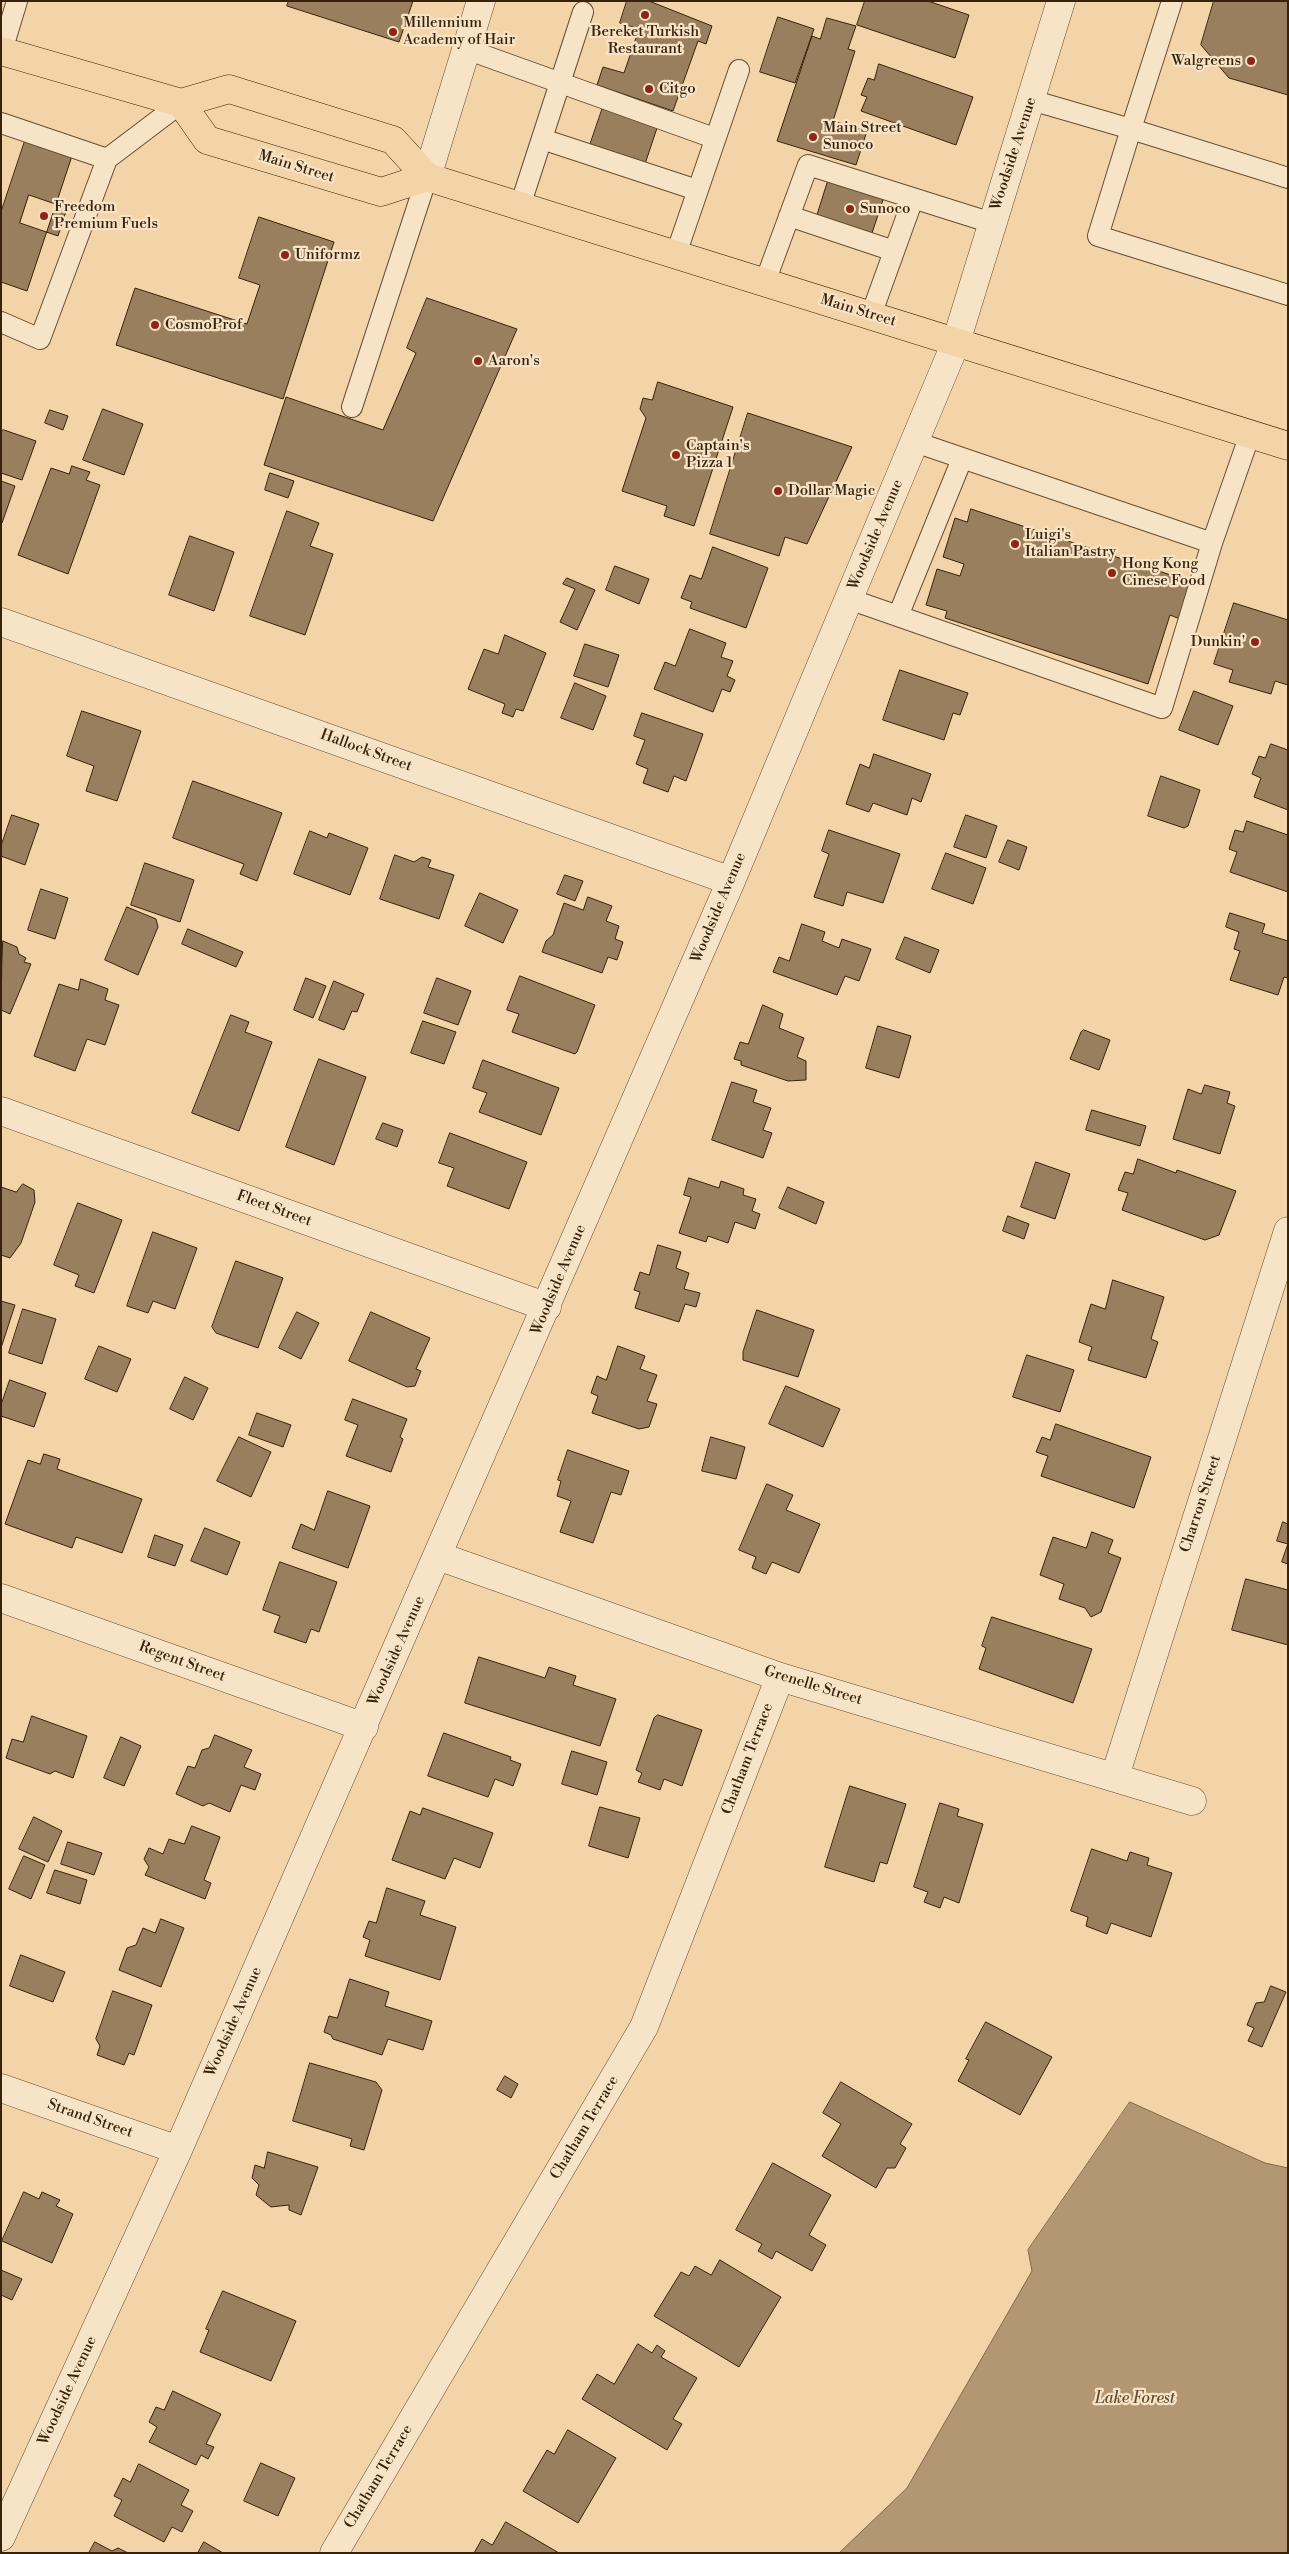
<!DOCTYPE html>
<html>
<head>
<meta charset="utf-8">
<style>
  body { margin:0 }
  #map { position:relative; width:1289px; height:2554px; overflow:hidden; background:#f3d4a8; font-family:"Libre Bodoni",serif }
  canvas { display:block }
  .frame { position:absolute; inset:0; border:2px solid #38220b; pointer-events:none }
</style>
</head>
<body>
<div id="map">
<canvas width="1289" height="2554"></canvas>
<div class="frame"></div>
</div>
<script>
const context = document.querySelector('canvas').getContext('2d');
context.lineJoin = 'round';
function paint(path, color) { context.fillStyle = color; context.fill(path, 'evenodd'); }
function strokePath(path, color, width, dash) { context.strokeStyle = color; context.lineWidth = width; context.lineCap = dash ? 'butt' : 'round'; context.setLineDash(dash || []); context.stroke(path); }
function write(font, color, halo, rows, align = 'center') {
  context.font = font + ' "Libre Bodoni",serif'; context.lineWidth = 4.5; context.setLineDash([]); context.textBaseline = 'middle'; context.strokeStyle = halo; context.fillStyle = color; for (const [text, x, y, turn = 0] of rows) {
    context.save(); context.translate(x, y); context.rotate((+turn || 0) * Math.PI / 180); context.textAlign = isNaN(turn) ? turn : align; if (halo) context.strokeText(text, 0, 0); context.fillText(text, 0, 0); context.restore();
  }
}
const water = new Path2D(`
  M 1130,2102 L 1265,2163 L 1288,2168 L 1288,2553 L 839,2553 L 907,2488 L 1032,2271 L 1028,2250 Z`);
const building = new Path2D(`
  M 289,1 L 413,1 L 399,42 L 287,6 Z
  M 627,1 L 649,1 L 712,26 L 706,44 L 698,41 L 673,111 L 597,85 L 603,67 L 624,73 L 639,29 L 620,23 Z
  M 865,1 L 928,1 L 969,15 L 955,58 L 857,25 Z
  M 1214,1 L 1288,1 L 1288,95 L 1229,78 L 1201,45 Z
  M 778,17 L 814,29 L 795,83 L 760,72 Z
  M 827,18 L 856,26 L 848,49 L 855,51 L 833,121 L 867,131 L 856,165 L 777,141 L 812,36 L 820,39 Z
  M 879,64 L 973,97 L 956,145 L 861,111 L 867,97 L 861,95 L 868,78 L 874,80 Z
  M 603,107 L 658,125 L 644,167 L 589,148 Z
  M 26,138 L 74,150 L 27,291 L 1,282 L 1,212 Z
  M 831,179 L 884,197 L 870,239 L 815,221 L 827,183 Z
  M 29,195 L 67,208 L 58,236 L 20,223 Z
  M 259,217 L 334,242 L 283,399 L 116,345 L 135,288 L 247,324 L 260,285 L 239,278 Z
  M 427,298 L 517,329 L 433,521 L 264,465 L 286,397 L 383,430 L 416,353 L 407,348 Z
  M 658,382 L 733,407 L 694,526 L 664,516 L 667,506 L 622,491 L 646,418 L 640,409 L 643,398 L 652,400 Z
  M 103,409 L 143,424 L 124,475 L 83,460 Z
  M 50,410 L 68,416 L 63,430 L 45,423 Z
  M 748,413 L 852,447 L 807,544 L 785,537 L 779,556 L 710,534 Z
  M 4,430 L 36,441 L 22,480 L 1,473 L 1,431 Z
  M 72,466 L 90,472 L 86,480 L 100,485 L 68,574 L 18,555 L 51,468 L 69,474 Z
  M 270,473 L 294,481 L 288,498 L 265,490 Z
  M 1,481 L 15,486 L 2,523 L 1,522 Z
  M 971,509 L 1192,582 L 1180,619 L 1170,615 L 1148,684 L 945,618 L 947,611 L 926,605 L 937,569 L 960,576 L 964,564 L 943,557 L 955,518 L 967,522 Z
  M 287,511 L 319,523 L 310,546 L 333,554 L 305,635 L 250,616 Z
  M 190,536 L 234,552 L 214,611 L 169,595 Z
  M 713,547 L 768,568 L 746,628 L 690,608 L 692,602 L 681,598 L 690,575 L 701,579 Z
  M 615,566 L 649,579 L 639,604 L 606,590 Z
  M 567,578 L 595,590 L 577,630 L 560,622 L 575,589 L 563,584 Z
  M 1234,603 L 1288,620 L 1288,685 L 1275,681 L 1271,694 L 1229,682 L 1233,670 L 1214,664 Z
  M 690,629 L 726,643 L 721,657 L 733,661 L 727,676 L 735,680 L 730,692 L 722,689 L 713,712 L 654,689 L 665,662 L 675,666 Z
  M 505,635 L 546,653 L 523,711 L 516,709 L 513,717 L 502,713 L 505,704 L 468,689 L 484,649 L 498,654 Z
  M 585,644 L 619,655 L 608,687 L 574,676 Z
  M 900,670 L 968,693 L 960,715 L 953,713 L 944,740 L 883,720 Z
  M 575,683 L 606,696 L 593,730 L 561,718 Z
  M 1194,691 L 1233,706 L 1218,745 L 1179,730 Z
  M 82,711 L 141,731 L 117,801 L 86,791 L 94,766 L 67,756 Z
  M 642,713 L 703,734 L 686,781 L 674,776 L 668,792 L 643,783 L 648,769 L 636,764 L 645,740 L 634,736 Z
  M 1271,744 L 1288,750 L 1288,810 L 1254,797 L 1261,778 L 1252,774 L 1259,756 L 1265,758 Z
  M 874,754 L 931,774 L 921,802 L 912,798 L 907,815 L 873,803 L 869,812 L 846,804 L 860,764 L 869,768 Z
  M 1161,776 L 1200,790 L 1188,826 L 1184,828 L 1148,816 Z
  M 193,781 L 282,813 L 257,881 L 240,874 L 244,864 L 173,838 Z
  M 12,815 L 39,824 L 25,865 L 1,856 L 1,846 Z
  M 966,815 L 997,826 L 986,858 L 954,847 Z
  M 1247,821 L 1288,835 L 1288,892 L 1230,872 L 1237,852 L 1229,849 L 1235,830 L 1243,832 Z
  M 829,830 L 900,854 L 883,903 L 847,892 L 843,906 L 814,897 L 829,854 L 822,851 Z
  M 310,831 L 327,838 L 329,833 L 368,848 L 350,895 L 294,874 Z
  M 1008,840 L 1027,847 L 1019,870 L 999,862 Z
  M 946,853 L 986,868 L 973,904 L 932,889 Z
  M 395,855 L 414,862 L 422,857 L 431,860 L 428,867 L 454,875 L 439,919 L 380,899 Z
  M 145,863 L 194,880 L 180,922 L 131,905 Z
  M 565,875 L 583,881 L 575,901 L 557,894 Z
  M 41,889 L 68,898 L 55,939 L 28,930 Z
  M 480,893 L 518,910 L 503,943 L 465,926 Z
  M 588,897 L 612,906 L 606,921 L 619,926 L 615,939 L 623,942 L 617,960 L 608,957 L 602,973 L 542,952 L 546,941 L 553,935 L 564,903 L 583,910 Z
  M 127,907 L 156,919 L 158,927 L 138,975 L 105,960 Z
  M 1230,913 L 1265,924 L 1262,933 L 1288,941 L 1288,978 L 1284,977 L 1278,995 L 1230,980 L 1240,951 L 1234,949 L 1239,932 L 1226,927 Z
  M 802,924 L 825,932 L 822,941 L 839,948 L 842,939 L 871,949 L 859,981 L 845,976 L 837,995 L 773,972 L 779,957 L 789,961 Z
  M 188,929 L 243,952 L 236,967 L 182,944 Z
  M 905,937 L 939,950 L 930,973 L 896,959 Z
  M 3,941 L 17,947 L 19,954 L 26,958 L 24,962 L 31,964 L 10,1014 L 1,1010 Z
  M 520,976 L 595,1005 L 577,1052 L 575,1054 L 512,1032 L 519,1014 L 507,1010 Z
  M 306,978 L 326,986 L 313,1018 L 294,1010 Z
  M 437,978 L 471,991 L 458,1025 L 424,1013 Z
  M 81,979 L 108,989 L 105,1000 L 119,1005 L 105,1045 L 87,1039 L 75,1071 L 34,1056 L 59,984 L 78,990 Z
  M 334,981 L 364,994 L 357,1012 L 352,1011 L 344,1030 L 319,1020 Z
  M 763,1005 L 783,1014 L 779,1028 L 804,1038 L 797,1057 L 806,1061 L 806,1080 L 788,1081 L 741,1065 L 741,1061 L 734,1059 L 740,1042 L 748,1044 Z
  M 231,1015 L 249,1022 L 245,1032 L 272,1042 L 239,1131 L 192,1113 Z
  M 423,1021 L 456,1032 L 444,1064 L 411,1053 Z
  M 878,1026 L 911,1036 L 899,1078 L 866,1068 Z
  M 1084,1030 L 1110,1040 L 1099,1070 L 1070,1059 L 1081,1032 Z
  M 319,1059 L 366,1077 L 334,1165 L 286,1147 Z
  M 483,1060 L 559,1088 L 541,1135 L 479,1112 L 487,1093 L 473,1088 Z
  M 732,1082 L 757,1090 L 753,1102 L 771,1108 L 763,1130 L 772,1133 L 763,1158 L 712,1140 Z
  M 1205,1085 L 1230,1092 L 1227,1103 L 1235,1106 L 1220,1154 L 1173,1139 L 1188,1089 L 1201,1094 Z
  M 1092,1110 L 1146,1126 L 1140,1146 L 1086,1130 Z
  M 383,1123 L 403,1130 L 397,1147 L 376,1139 Z
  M 450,1133 L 527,1162 L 509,1209 L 447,1186 L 454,1168 L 439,1163 Z
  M 1138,1159 L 1176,1173 L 1177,1170 L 1236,1191 L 1219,1235 L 1205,1240 L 1122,1210 L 1128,1193 L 1118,1190 L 1125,1172 L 1133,1174 Z
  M 1036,1162 L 1070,1174 L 1055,1219 L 1021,1207 Z
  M 689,1178 L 719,1188 L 721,1181 L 744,1189 L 743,1195 L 756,1199 L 752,1211 L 760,1214 L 755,1229 L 735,1222 L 728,1243 L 708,1236 L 706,1242 L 679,1233 L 691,1197 L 684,1195 Z
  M 23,1184 L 34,1190 L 35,1202 L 21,1243 L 10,1258 L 1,1255 L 1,1187 L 16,1192 Z
  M 788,1187 L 824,1202 L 816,1224 L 779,1208 Z
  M 78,1203 L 122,1220 L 94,1293 L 75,1286 L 79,1275 L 54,1265 Z
  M 1008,1216 L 1029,1224 L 1024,1239 L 1003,1231 Z
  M 153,1232 L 197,1248 L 175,1309 L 153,1301 L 148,1313 L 127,1306 Z
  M 658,1245 L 681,1252 L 676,1268 L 689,1273 L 684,1289 L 700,1293 L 696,1307 L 685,1304 L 679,1322 L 635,1308 L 640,1292 L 634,1290 L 640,1272 L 649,1275 Z
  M 236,1261 L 283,1278 L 258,1348 L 216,1333 L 212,1327 Z
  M 1113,1280 L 1164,1297 L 1151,1339 L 1158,1342 L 1146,1378 L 1088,1360 L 1092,1347 L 1079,1342 L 1091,1304 L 1105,1309 Z
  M 1,1301 L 15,1305 L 1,1348 Z
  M 23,1309 L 56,1319 L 42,1364 L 9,1353 Z
  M 757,1310 L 814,1330 L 798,1377 L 743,1360 L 743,1352 Z
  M 297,1312 L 319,1323 L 301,1359 L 279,1348 Z
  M 371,1312 L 430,1338 L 416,1369 L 421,1371 L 415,1386 L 407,1387 L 349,1361 Z
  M 99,1346 L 131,1359 L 117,1392 L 85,1379 Z
  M 618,1346 L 645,1356 L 640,1369 L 657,1375 L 647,1401 L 657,1404 L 649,1427 L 639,1429 L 592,1413 L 598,1396 L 591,1393 L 597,1376 L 606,1380 Z
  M 1027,1355 L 1074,1370 L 1060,1412 L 1013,1397 Z
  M 185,1377 L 208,1388 L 193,1420 L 170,1409 Z
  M 10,1380 L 46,1393 L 34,1427 L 1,1416 L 1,1405 Z
  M 786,1386 L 840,1409 L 823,1447 L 769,1424 Z
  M 353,1399 L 407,1419 L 400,1437 L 403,1439 L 391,1472 L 346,1456 L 358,1425 L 345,1420 Z
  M 257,1413 L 291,1425 L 283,1447 L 249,1435 Z
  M 1056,1424 L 1151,1457 L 1134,1508 L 1041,1476 L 1048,1456 L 1036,1452 L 1042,1437 L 1050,1440 Z
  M 239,1437 L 271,1452 L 251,1497 L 217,1481 Z
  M 711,1437 L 745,1447 L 736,1479 L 702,1471 Z
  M 568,1450 L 629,1471 L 621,1495 L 611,1492 L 593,1543 L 560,1532 L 571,1501 L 557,1496 L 561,1481 L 558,1480 Z
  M 44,1454 L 60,1459 L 57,1469 L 142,1499 L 122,1553 L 76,1537 L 72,1548 L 5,1524 L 28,1460 L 40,1464 Z
  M 767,1484 L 793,1495 L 786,1510 L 820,1524 L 799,1573 L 772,1562 L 766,1574 L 752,1568 L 756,1557 L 739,1550 Z
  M 328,1491 L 370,1506 L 348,1568 L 292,1548 L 301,1524 L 314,1530 Z
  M 1283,1522 L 1288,1524 L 1288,1544 L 1277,1541 Z
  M 205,1528 L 240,1542 L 227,1575 L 191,1561 Z
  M 1092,1532 L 1113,1540 L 1108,1553 L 1121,1558 L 1101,1612 L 1091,1617 L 1085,1608 L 1059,1599 L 1064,1584 L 1040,1575 L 1053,1537 L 1086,1548 Z
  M 155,1535 L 183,1545 L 175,1566 L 148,1557 Z
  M 1288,1544 L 1288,1564 L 1282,1562 Z
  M 280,1562 L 337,1582 L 319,1632 L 311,1629 L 306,1643 L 274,1632 L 280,1616 L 263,1610 Z
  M 1246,1579 L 1288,1590 L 1288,1645 L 1232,1630 Z
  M 992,1617 L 1092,1649 L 1073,1703 L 979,1669 L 986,1648 L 982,1646 Z
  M 479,1657 L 545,1678 L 549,1667 L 576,1676 L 573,1685 L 616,1699 L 600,1746 L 465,1703 Z
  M 658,1715 L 702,1730 L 682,1786 L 664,1779 L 660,1790 L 638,1782 L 642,1773 L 636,1770 L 654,1718 Z
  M 32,1716 L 87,1736 L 73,1778 L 55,1771 L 50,1774 L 6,1758 L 12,1739 L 23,1742 Z
  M 444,1733 L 511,1757 L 510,1760 L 521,1764 L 513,1786 L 495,1779 L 488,1797 L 428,1776 Z
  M 215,1735 L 252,1750 L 244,1767 L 261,1774 L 255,1790 L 241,1785 L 230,1812 L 209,1803 L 203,1806 L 176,1794 L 188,1766 L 195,1768 L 202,1750 L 209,1748 Z
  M 121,1737 L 141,1746 L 124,1786 L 104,1778 Z
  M 572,1751 L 607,1762 L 597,1795 L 562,1784 Z
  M 850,1786 L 906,1804 L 887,1864 L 880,1862 L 874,1882 L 825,1867 Z
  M 940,1803 L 959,1809 L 957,1816 L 983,1824 L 959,1903 L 944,1897 L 940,1908 L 924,1902 L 928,1892 L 914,1887 Z
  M 600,1807 L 640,1818 L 628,1858 L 589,1846 Z
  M 423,1808 L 493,1833 L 480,1868 L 454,1858 L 445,1879 L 392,1860 L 410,1811 L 420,1815 Z
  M 34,1817 L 62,1831 L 48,1862 L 19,1849 Z
  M 192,1826 L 220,1837 L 204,1880 L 211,1883 L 205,1899 L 145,1875 L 149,1867 L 144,1859 L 149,1848 L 163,1854 L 169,1839 L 184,1844 Z
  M 68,1842 L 102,1853 L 94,1875 L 61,1864 Z
  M 1092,1849 L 1127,1861 L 1130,1852 L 1149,1858 L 1147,1865 L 1172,1873 L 1151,1937 L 1111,1923 L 1107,1934 L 1086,1926 L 1088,1917 L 1071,1911 Z
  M 24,1856 L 45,1865 L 31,1899 L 9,1889 Z
  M 55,1870 L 87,1880 L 80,1904 L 47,1893 Z
  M 387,1888 L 425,1901 L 420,1915 L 456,1927 L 440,1980 L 365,1956 L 370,1940 L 363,1937 L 369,1921 L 376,1923 Z
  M 161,1919 L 184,1928 L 161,1987 L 119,1970 L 127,1948 L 136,1945 L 143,1928 L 155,1933 Z
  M 21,1955 L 65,1972 L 53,2002 L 10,1986 Z
  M 350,1979 L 389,1992 L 385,2006 L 432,2021 L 423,2050 L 388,2039 L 382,2055 L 333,2039 L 331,2035 L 324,2032 L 329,2016 L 337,2018 Z
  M 1271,1986 L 1286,1992 L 1262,2047 L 1248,2041 L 1254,2028 L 1247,2025 L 1256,2003 L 1264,2002 Z
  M 113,1991 L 152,2005 L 134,2055 L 129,2053 L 124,2065 L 97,2055 L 100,2046 L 96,2039 Z
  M 986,2022 L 1052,2057 L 1020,2115 L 958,2081 L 969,2060 L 966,2059 Z
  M 310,2063 L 376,2082 L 382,2090 L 364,2150 L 350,2146 L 352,2139 L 293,2121 Z
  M 505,2076 L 518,2084 L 511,2098 L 497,2090 Z
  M 841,2082 L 912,2124 L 900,2144 L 906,2148 L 895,2168 L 887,2168 L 876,2188 L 822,2156 L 841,2124 L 823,2113 Z
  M 268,2152 L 318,2167 L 301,2215 L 289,2210 L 289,2205 L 271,2207 L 256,2195 L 259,2185 L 252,2178 L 255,2165 L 264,2168 Z
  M 773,2163 L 831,2195 L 809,2235 L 826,2245 L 812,2271 L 776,2251 L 772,2259 L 758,2251 L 762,2244 L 736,2230 Z
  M 24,2192 L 39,2199 L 42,2192 L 60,2200 L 56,2206 L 73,2214 L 52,2263 L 2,2241 Z
  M 720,2260 L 781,2297 L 739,2367 L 654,2316 L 681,2272 L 689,2276 L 695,2266 L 711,2275 Z
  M 1,2270 L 22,2279 L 12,2300 L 1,2295 Z
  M 223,2291 L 296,2321 L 271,2381 L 200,2352 L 209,2330 L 206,2329 Z
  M 638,2344 L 652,2353 L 657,2345 L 665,2351 L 661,2357 L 697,2378 L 673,2419 L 682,2424 L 667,2450 L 582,2399 L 597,2374 L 614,2384 Z
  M 173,2391 L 221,2414 L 206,2444 L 214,2447 L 208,2459 L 201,2455 L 196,2465 L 149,2442 L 157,2427 L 149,2422 L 156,2407 L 164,2410 Z
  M 568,2430 L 616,2458 L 578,2523 L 523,2491 L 547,2450 L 554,2454 Z
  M 261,2463 L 295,2478 L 278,2516 L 244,2501 Z
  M 139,2464 L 189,2490 L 181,2505 L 193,2511 L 182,2532 L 172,2527 L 164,2542 L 114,2516 L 122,2500 L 114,2496 L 123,2478 L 130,2482 Z
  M 506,2522 L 559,2553 L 474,2553 L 482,2539 L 492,2545 Z
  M 95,2542 L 112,2551 L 118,2548 L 128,2553 L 89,2553 Z
  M 204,2542 L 223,2553 L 198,2553 Z`);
const service = new Path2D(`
  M 1172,1 L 1131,129 L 1288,178
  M 466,49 L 714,138
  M 1,54 L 17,1
  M 1031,100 L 1131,129 L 1098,236 L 1288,295
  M 1,123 L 107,159
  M 542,139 L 697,190
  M 520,206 L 583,12
  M 789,216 L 894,251
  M 676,254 L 739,70
  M 765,282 L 808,165 L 992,223
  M 871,315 L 913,199
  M 1,322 L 40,339 L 107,159 L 181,103
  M 352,407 L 427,177
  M 915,442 L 1212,543 L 1250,434
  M 849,599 L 1162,708 L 1212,543
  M 898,616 L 962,459`);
const minor = new Path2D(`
  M 427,177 L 481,1
  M 1,622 L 731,881
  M 1,1111 L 547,1307
  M 438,1556 L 780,1677 L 1192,1801
  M 1,1598 L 364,1727
  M 1115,1776 L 1288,1231
  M 1,2088 L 178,2150
  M 1,2537 L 178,2150 L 731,881 L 956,342 L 1061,1
  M 334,2553 L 644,2027 L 780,1677`);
const primary = new Path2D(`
  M 1,51 L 181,103 L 229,89 L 393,140 L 427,177 L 1288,446
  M 181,103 L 207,140 L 381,192 L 427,177`);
const markers = [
  [645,15,5,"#8f2418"],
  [393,32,5,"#8f2418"],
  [1251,61,5,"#8f2418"],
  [649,89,5,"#8f2418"],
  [813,137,5,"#8f2418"],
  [850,209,5,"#8f2418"],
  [44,216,5,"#8f2418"],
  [285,255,5,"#8f2418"],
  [155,325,5,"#8f2418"],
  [478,361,5,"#8f2418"],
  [676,455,5,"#8f2418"],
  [778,491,5,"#8f2418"],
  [1015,544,5,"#8f2418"],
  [1112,573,5,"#8f2418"],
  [1255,642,5,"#8f2418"]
];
const poiNames = [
  ["Millennium",403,23],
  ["Academy of Hair",403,40],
  ["Bereket Turkish",645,32,"center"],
  ["Restaurant",645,49,"center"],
  ["Walgreens",1241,61,"right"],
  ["Citgo",659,89],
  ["Main Street",823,128],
  ["Sunoco",823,145],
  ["Freedom",54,207],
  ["Premium Fuels",54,224],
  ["Sunoco",860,209],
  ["Uniformz",295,255],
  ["CosmoProf",165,325],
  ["Aaron's",488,361],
  ["Captain's",686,446],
  ["Pizza 1",686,463],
  ["Dollar Magic",788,491],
  ["Luigi's",1025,535],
  ["Italian Pastry",1025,552],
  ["Hong Kong",1122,564],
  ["Cinese Food",1122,581],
  ["Dunkin'",1245,642,"right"]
];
const streetNames = [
  ["Woodside Avenue",1014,154,-72],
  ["Main Street",296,167,17],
  ["Main Street",858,311,17],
  ["Woodside Avenue",876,535,-67],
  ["Hallock Street",366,751,20],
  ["Woodside Avenue",719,908,-67],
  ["Fleet Street",274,1209,20],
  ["Woodside Avenue",559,1280,-67],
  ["Charron Street",1201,1504,-72],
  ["Woodside Avenue",397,1651,-66],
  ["Regent Street",182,1662,20],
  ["Grenelle Street",813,1686,17],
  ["Chatham Terrace",748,1759,-69],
  ["Woodside Avenue",234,2022,-66],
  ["Strand Street",90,2119,19],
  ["Chatham Terrace",585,2128,-59],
  ["Woodside Avenue",68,2391,-65],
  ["Chatham Terrace",379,2477,-59]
];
const waterNames = [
  ["Lake Forest",1135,2399]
];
paint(water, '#b39773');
strokePath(water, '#826849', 1);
paint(building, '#997f5d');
strokePath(building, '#38220b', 1);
strokePath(service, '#674e32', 22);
strokePath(minor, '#674e32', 29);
strokePath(primary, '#38220b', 29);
strokePath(service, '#f7e3c6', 20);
strokePath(minor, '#f7e3c6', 28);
strokePath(primary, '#f3d4a8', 28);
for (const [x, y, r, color] of markers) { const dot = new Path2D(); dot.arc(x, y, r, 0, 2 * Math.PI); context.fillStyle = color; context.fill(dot); strokePath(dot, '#f7e3c6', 2); }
write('15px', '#38220b', '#f7e3c6', poiNames, 'left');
write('15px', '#38220b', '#f7e3c6', streetNames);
write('italic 16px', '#634b2f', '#f7e3c6', waterNames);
</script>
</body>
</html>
